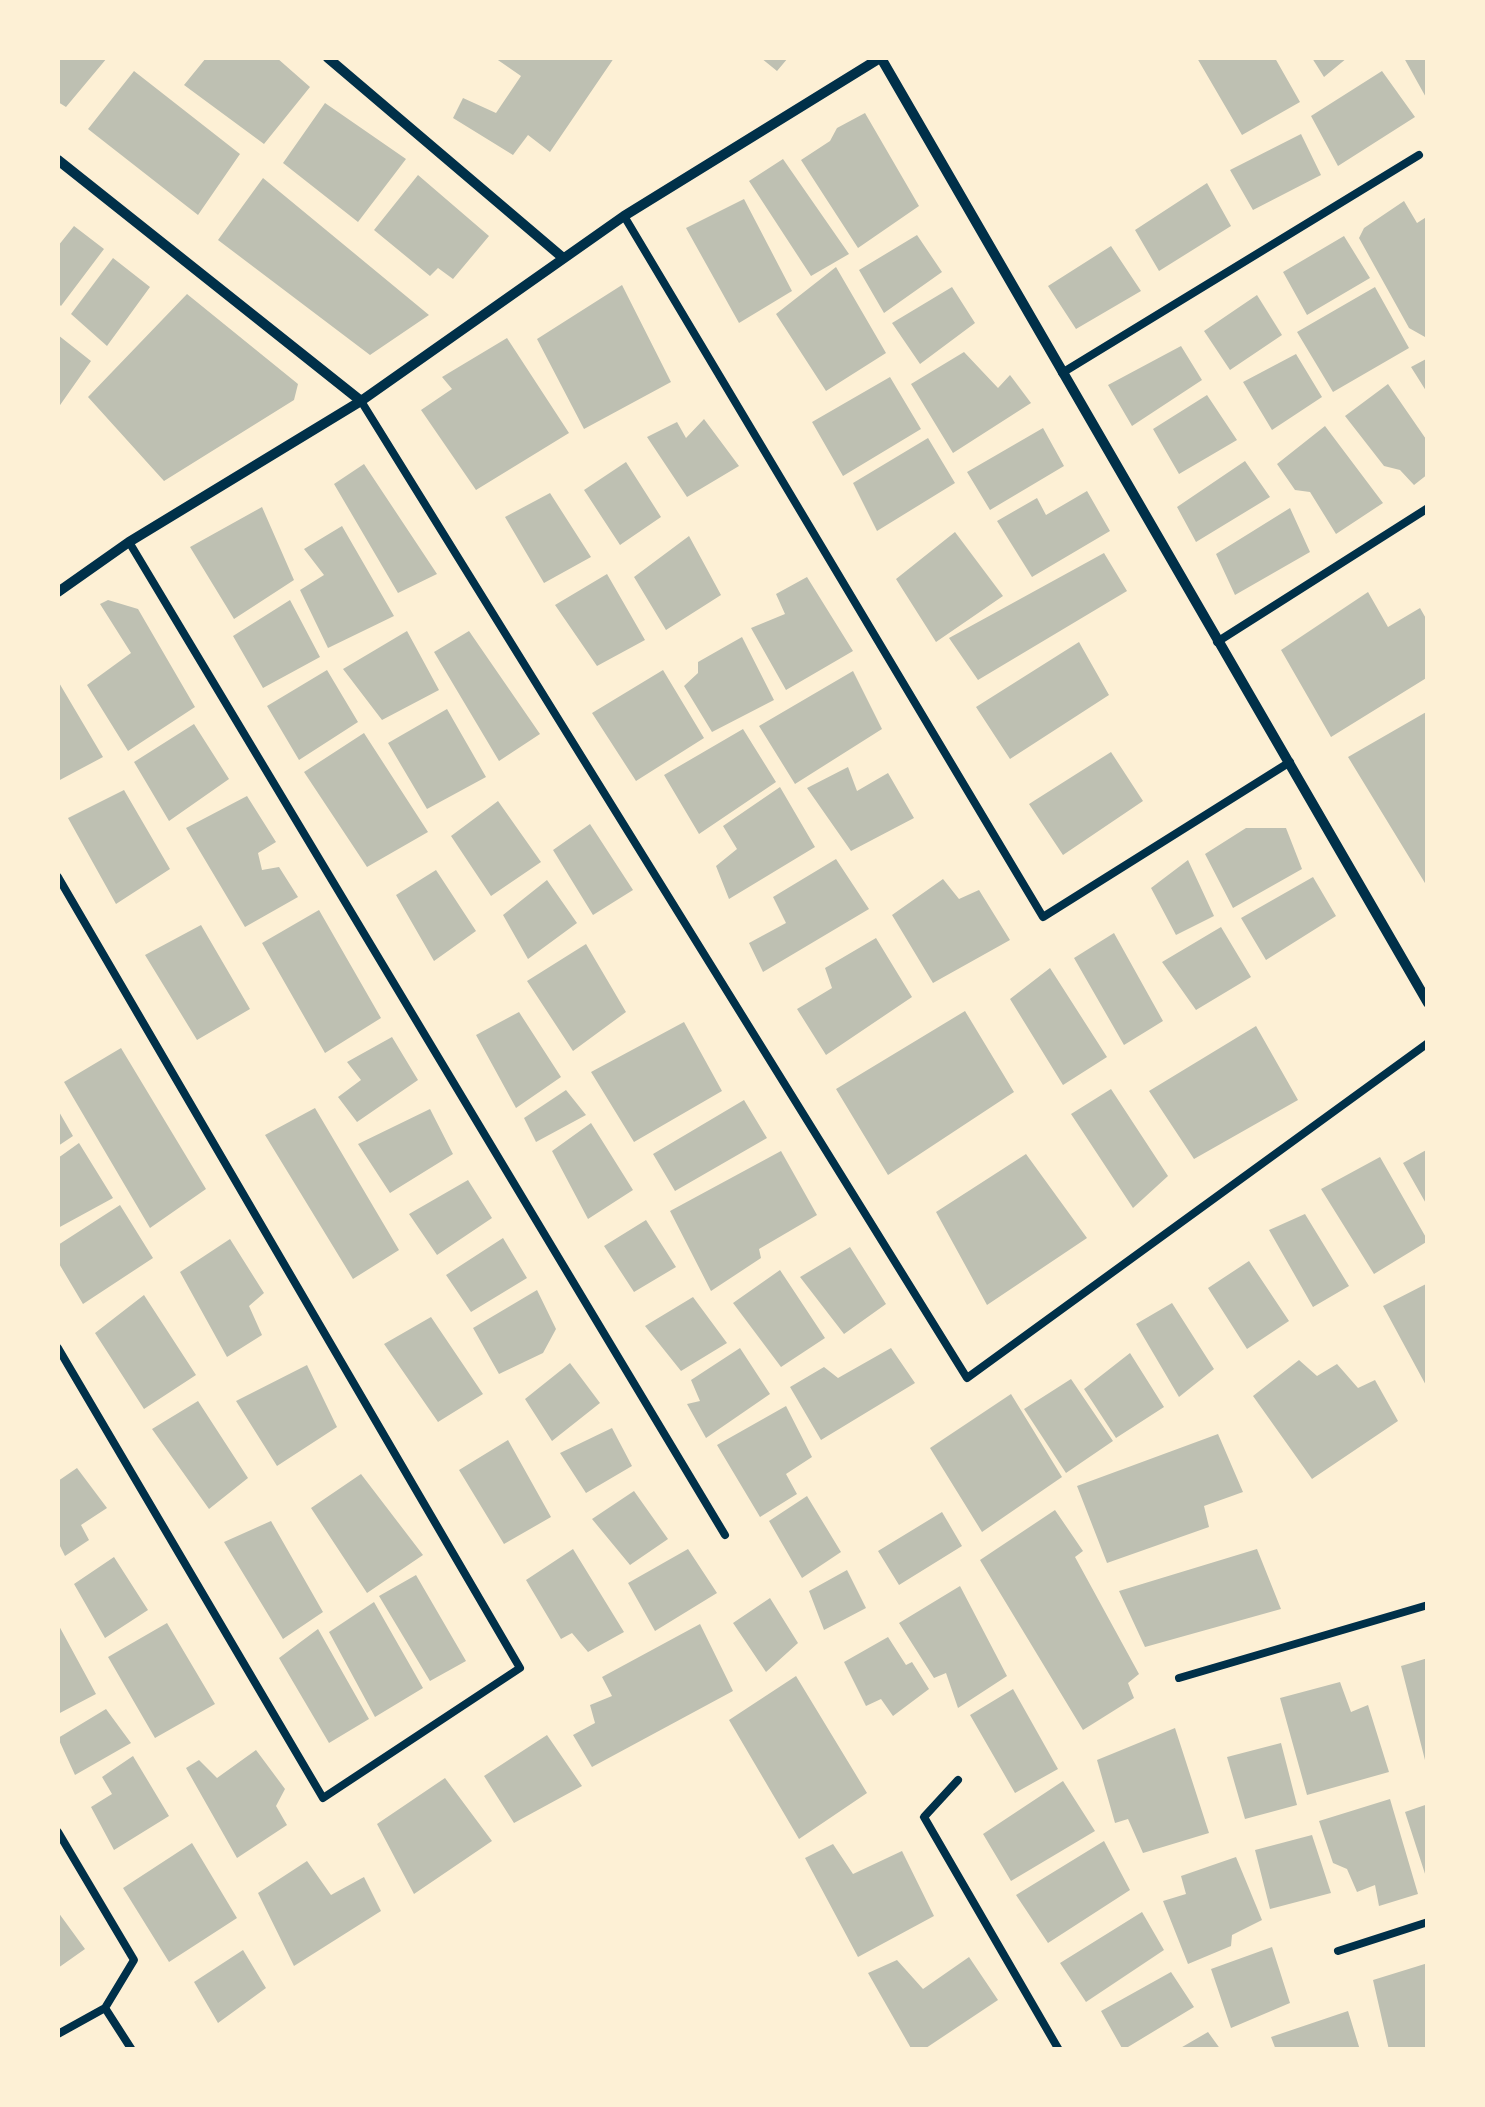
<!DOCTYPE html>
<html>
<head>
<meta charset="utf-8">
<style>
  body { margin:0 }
  #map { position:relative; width:1485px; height:2107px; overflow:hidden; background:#fdf0d5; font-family:"DejaVu Sans",sans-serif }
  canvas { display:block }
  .frame { position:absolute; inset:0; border:60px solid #fdf0d5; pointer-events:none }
</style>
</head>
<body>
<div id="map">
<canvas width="1485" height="2107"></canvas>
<div class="frame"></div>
</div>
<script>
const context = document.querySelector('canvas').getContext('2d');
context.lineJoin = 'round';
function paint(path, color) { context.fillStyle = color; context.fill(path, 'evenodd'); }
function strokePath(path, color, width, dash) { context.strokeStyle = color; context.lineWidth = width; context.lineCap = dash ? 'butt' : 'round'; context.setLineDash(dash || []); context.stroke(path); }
const building = new Path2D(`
  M 58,58 L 107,58 L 66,107 L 58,102 Z
  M 206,58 L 277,58 L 310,87 L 264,144 L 184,85 Z
  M 495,58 L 614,58 L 550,152 L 528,135 L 513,155 L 453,118 L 463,98 L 496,113 L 521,76 Z
  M 761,58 L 788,58 L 777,71 Z
  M 1197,58 L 1275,58 L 1300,102 L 1242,135 Z
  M 1312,58 L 1347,58 L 1324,77 Z
  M 1404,58 L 1428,58 L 1428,101 Z
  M 134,71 L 240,154 L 198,215 L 88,129 Z
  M 1382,71 L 1415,117 L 1338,166 L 1311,116 Z
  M 325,103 L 406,159 L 358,222 L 283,163 Z
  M 865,113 L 919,206 L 858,248 L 801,160 L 830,141 L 837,128 Z
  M 1301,134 L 1321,175 L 1253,210 L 1230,170 Z
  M 783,159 L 849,254 L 811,276 L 749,181 Z
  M 418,175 L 489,236 L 453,279 L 438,268 L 430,276 L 374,230 Z
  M 263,178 L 429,315 L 370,355 L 218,240 Z
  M 1207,183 L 1231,226 L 1159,271 L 1135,230 Z
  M 744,199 L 792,291 L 739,323 L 686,228 Z
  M 1404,201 L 1417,223 L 1428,216 L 1425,337 L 1409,328 L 1359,238 L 1364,228 Z
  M 74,226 L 104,249 L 61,306 L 58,303 L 58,246 Z
  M 917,235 L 942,272 L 884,313 L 859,270 Z
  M 1344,236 L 1370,278 L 1307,315 L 1283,272 Z
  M 1111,246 L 1141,291 L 1076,329 L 1048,286 Z
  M 113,258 L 150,287 L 107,346 L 71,314 Z
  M 836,267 L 886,353 L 826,391 L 776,314 Z
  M 622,285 L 671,382 L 584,429 L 537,339 Z
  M 952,287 L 975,323 L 920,364 L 892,323 Z
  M 1375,287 L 1409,348 L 1333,392 L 1297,332 Z
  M 187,294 L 298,384 L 294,400 L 164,481 L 88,397 Z
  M 1257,295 L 1282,335 L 1230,370 L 1204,331 Z
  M 58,335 L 91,361 L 58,408 Z
  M 507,338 L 569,433 L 476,490 L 421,410 L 452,389 L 442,377 Z
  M 1181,346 L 1202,380 L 1132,426 L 1108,385 Z
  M 964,352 L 998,388 L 1010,375 L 1031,403 L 953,453 L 911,384 Z
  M 1296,354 L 1322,397 L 1272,430 L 1243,382 Z
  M 1428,358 L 1428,394 L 1411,367 Z
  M 890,377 L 921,429 L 843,476 L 812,422 Z
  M 1388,384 L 1428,442 L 1428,474 L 1414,485 L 1400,470 L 1384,466 L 1345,416 Z
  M 1207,395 L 1237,440 L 1179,474 L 1153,429 Z
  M 704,419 L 739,466 L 687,497 L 647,437 L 677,422 L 686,438 Z
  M 1325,426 L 1383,503 L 1336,534 L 1310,492 L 1295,490 L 1277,464 Z
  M 1043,428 L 1064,466 L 990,510 L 967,472 Z
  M 928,438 L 955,483 L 877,531 L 853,483 Z
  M 1245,461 L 1270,497 L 1196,542 L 1177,507 Z
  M 626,462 L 661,517 L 620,545 L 584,490 Z
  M 364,464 L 437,574 L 398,593 L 334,484 Z
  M 1087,491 L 1110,531 L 1032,577 L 997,521 L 1037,498 L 1046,515 Z
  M 550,493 L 591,557 L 544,583 L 505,517 Z
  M 262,507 L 294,580 L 234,619 L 190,547 Z
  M 1290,508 L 1310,552 L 1235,595 L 1216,554 Z
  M 342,526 L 394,616 L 328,648 L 300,590 L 324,575 L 304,549 Z
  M 955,532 L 1003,596 L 936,642 L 896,579 Z
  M 689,536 L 721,595 L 666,630 L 634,577 Z
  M 1104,553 L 1127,591 L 978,680 L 949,638 Z
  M 607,574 L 645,640 L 597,666 L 555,605 Z
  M 807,577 L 853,651 L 786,690 L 751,628 L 785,614 L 776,594 Z
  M 1368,592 L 1388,627 L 1420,608 L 1428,622 L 1428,677 L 1331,737 L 1281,650 Z
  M 108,600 L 138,609 L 195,707 L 128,751 L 87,685 L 131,653 L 100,604 Z
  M 290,600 L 320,657 L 263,688 L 233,636 Z
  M 407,631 L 439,690 L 382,720 L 343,669 Z
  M 469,631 L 540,734 L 499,761 L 434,652 Z
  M 742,637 L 774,700 L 712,732 L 684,686 L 698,673 L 698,662 Z
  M 1079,642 L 1109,695 L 1010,759 L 976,707 Z
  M 327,670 L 358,722 L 299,760 L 267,706 Z
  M 663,670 L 704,738 L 636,781 L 592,713 Z
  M 853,671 L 882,729 L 795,784 L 759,726 Z
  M 58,681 L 103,757 L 58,781 Z
  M 447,709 L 486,777 L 427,809 L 388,743 Z
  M 1428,711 L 1428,888 L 1348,757 Z
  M 194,724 L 229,779 L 169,821 L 134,762 Z
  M 743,729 L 776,782 L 699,834 L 664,775 Z
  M 364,733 L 428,832 L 367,867 L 304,772 Z
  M 1111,752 L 1143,801 L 1063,855 L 1029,804 Z
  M 848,767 L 857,791 L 888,773 L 914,818 L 851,851 L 807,788 Z
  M 780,787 L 815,847 L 729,899 L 716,866 L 737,849 L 723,826 Z
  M 124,790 L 170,869 L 116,904 L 68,818 Z
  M 247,796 L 276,842 L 258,853 L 262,870 L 279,867 L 298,897 L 245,927 L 186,828 Z
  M 498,801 L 541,862 L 491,896 L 451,836 Z
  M 590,824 L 633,890 L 593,915 L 553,850 Z
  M 1246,828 L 1286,828 L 1302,869 L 1233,908 L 1205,854 Z
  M 836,859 L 869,909 L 763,972 L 749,943 L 786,923 L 773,897 Z
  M 1188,860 L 1214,916 L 1176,935 L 1151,888 Z
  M 436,870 L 476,931 L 434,961 L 396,895 Z
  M 1313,877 L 1336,916 L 1266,960 L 1241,918 Z
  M 943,879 L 959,899 L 979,890 L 1010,940 L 933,983 L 892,915 Z
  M 547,880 L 577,923 L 528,959 L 503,915 Z
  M 319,910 L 381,1018 L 325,1053 L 262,943 Z
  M 201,925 L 250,1009 L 197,1040 L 145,955 Z
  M 1221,927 L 1251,977 L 1196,1010 L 1162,962 Z
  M 1114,933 L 1163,1021 L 1124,1045 L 1074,958 Z
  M 876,938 L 912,997 L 826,1055 L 797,1009 L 832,988 L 825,968 Z
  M 586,944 L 626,1012 L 573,1051 L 527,981 Z
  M 1050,968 L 1107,1057 L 1063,1085 L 1010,999 Z
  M 965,1011 L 1014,1092 L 888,1175 L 836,1089 Z
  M 519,1012 L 561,1077 L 516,1108 L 476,1035 Z
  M 684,1022 L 722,1091 L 634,1142 L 591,1072 Z
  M 1256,1026 L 1298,1100 L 1194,1159 L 1149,1091 Z
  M 392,1037 L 418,1080 L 357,1122 L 338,1097 L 361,1080 L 347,1062 Z
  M 121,1048 L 206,1189 L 150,1228 L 64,1082 Z
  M 1111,1089 L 1168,1176 L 1133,1208 L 1071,1114 Z
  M 566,1090 L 586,1115 L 536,1142 L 524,1118 Z
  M 744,1100 L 767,1138 L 675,1191 L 653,1154 Z
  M 315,1108 L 399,1250 L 353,1279 L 265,1135 Z
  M 430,1109 L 453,1154 L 390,1193 L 358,1144 Z
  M 58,1110 L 73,1136 L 58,1146 Z
  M 591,1123 L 633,1190 L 588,1219 L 552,1151 Z
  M 79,1143 L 113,1198 L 58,1228 L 58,1158 Z
  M 1428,1149 L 1428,1207 L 1403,1163 Z
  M 781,1151 L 817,1215 L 759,1249 L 761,1258 L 711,1291 L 670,1211 Z
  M 1026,1154 L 1087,1238 L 987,1305 L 936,1212 Z
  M 1380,1157 L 1428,1241 L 1374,1274 L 1321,1189 Z
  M 468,1180 L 492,1218 L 437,1255 L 409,1214 Z
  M 120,1205 L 153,1258 L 83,1304 L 58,1262 L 58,1245 Z
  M 1305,1214 L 1349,1286 L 1313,1307 L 1269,1230 Z
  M 646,1220 L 676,1267 L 634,1292 L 604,1246 Z
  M 503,1238 L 527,1278 L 471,1312 L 446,1275 Z
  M 230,1239 L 264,1293 L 249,1306 L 262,1335 L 227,1357 L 180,1272 Z
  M 850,1247 L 886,1304 L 844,1334 L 800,1277 Z
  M 1249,1261 L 1289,1321 L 1247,1349 L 1208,1288 Z
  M 780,1270 L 825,1338 L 781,1367 L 733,1303 Z
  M 1428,1283 L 1428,1389 L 1383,1306 Z
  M 537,1290 L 556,1329 L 543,1353 L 499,1374 L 473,1328 Z
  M 144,1295 L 196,1375 L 144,1409 L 95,1333 Z
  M 693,1297 L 727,1343 L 681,1371 L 645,1326 Z
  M 1172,1303 L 1214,1369 L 1179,1397 L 1136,1324 Z
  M 431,1317 L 483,1394 L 438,1422 L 384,1344 Z
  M 740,1348 L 770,1394 L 706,1438 L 687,1404 L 700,1401 L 691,1380 Z
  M 891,1348 L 915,1383 L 821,1440 L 790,1387 L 824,1367 L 838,1378 Z
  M 1130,1353 L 1164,1407 L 1116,1438 L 1084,1389 Z
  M 1299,1360 L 1317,1376 L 1337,1364 L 1358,1388 L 1375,1380 L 1398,1421 L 1312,1479 L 1253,1396 Z
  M 570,1363 L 600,1403 L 552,1441 L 525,1399 Z
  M 307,1365 L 337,1427 L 277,1466 L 236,1401 Z
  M 1071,1379 L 1113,1441 L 1066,1473 L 1024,1409 Z
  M 1011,1394 L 1062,1477 L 982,1532 L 930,1448 Z
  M 198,1401 L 248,1478 L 209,1509 L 152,1429 Z
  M 786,1406 L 812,1457 L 786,1474 L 797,1494 L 760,1517 L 717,1445 Z
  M 612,1428 L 632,1466 L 586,1493 L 560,1453 Z
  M 1218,1434 L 1243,1492 L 1204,1506 L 1209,1527 L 1107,1563 L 1077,1486 Z
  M 508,1440 L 551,1517 L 504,1544 L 459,1470 Z
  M 77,1468 L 107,1508 L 81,1525 L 89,1540 L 65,1556 L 58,1542 L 58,1481 Z
  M 361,1474 L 423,1555 L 367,1593 L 311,1508 Z
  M 634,1491 L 668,1539 L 630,1565 L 592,1519 Z
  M 807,1496 L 841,1552 L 802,1578 L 769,1521 Z
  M 1055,1510 L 1083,1551 L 1075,1557 L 1139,1674 L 1128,1683 L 1134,1698 L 1083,1730 L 980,1560 Z
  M 942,1512 L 962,1546 L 899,1585 L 878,1551 Z
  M 271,1521 L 323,1612 L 283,1639 L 224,1542 Z
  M 573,1549 L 624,1632 L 588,1652 L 572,1633 L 561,1639 L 526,1580 Z
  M 688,1549 L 717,1593 L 655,1631 L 628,1583 Z
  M 1257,1549 L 1281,1609 L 1145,1647 L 1119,1591 Z
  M 114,1557 L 148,1610 L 105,1638 L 74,1584 Z
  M 847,1570 L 866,1608 L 824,1630 L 809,1591 Z
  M 416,1575 L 466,1661 L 430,1681 L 379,1596 Z
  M 960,1586 L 1007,1676 L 958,1708 L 946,1673 L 934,1678 L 899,1623 Z
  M 770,1598 L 798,1643 L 766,1672 L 733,1623 Z
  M 374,1602 L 423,1688 L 375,1717 L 329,1632 Z
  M 167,1623 L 215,1704 L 155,1738 L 108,1657 Z
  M 58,1624 L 96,1694 L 58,1714 Z
  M 700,1624 L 733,1691 L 592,1767 L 573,1735 L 595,1723 L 590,1705 L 612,1696 L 602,1677 Z
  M 318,1629 L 369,1719 L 329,1743 L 279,1658 Z
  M 888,1637 L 906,1665 L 912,1662 L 929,1689 L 893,1716 L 881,1699 L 866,1706 L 844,1662 Z
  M 1428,1658 L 1428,1764 L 1426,1764 L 1401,1666 Z
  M 796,1676 L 867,1793 L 799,1839 L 729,1720 Z
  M 1340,1682 L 1351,1712 L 1368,1705 L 1389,1772 L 1307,1795 L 1280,1698 Z
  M 1013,1689 L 1058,1769 L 1015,1793 L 970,1715 Z
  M 106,1709 L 131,1743 L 75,1775 L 58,1738 Z
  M 1175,1728 L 1209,1833 L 1143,1853 L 1128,1819 L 1115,1823 L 1097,1760 Z
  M 547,1735 L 582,1786 L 514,1823 L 484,1776 Z
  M 1281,1743 L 1297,1805 L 1245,1819 L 1227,1757 Z
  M 256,1750 L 285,1789 L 276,1806 L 287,1825 L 237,1858 L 186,1768 L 199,1760 L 217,1778 Z
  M 133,1756 L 169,1816 L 114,1850 L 91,1807 L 112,1794 L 102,1777 Z
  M 445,1778 L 492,1841 L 414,1894 L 377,1824 Z
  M 1063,1781 L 1095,1831 L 1011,1881 L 983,1834 Z
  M 1390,1799 L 1418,1894 L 1379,1906 L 1375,1885 L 1357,1892 L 1347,1869 L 1333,1863 L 1319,1821 Z
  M 1428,1804 L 1428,1880 L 1427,1880 L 1405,1812 Z
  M 1312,1835 L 1331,1893 L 1270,1909 L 1255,1850 Z
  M 1104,1841 L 1130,1890 L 1048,1943 L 1016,1895 Z
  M 192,1843 L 237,1918 L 169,1962 L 123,1888 Z
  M 833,1844 L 853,1874 L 902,1851 L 934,1916 L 858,1957 L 805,1858 Z
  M 1236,1857 L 1262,1920 L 1232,1935 L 1231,1946 L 1188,1964 L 1163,1901 L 1186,1894 L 1181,1876 Z
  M 307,1861 L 331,1895 L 364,1877 L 381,1911 L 294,1966 L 258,1893 Z
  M 58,1912 L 85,1949 L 58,1968 Z
  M 1142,1912 L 1164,1950 L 1086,2002 L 1060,1963 Z
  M 1272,1947 L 1290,2003 L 1231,2028 L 1211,1969 Z
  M 243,1950 L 266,1988 L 218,2023 L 194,1982 Z
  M 969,1957 L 998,2000 L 923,2050 L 912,2050 L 868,1973 L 897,1960 L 923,1989 Z
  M 1428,1963 L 1428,2050 L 1389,2050 L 1373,1980 Z
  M 1171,1972 L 1194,2007 L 1123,2050 L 1101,2011 Z
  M 1348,2011 L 1360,2050 L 1276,2050 L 1271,2037 Z
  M 1208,2032 L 1221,2050 L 1177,2050 Z`);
const service = new Path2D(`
  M 624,216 L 1043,917 L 1290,762
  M 1062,373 L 1419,155
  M 361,401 L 967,1378 L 1428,1043
  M 129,542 L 725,1535
  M 1217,642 L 1428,508
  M 58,877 L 520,1668 L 323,1798 L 58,1348
  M 1179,1678 L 1428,1605
  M 958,1780 L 924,1817 L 1059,2050
  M 58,1832 L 134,1960 L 105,2008 L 58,2034
  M 1338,1951 L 1428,1922
  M 105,2008 L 132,2050`);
const minor = new Path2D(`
  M 328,58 L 562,257
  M 881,58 L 1428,1003
  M 58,160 L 361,401
  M 58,592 L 129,542 L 361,401 L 624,216 L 880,58`);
paint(building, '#bec0b2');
strokePath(service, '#003049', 8);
strokePath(minor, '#003049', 10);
</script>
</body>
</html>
